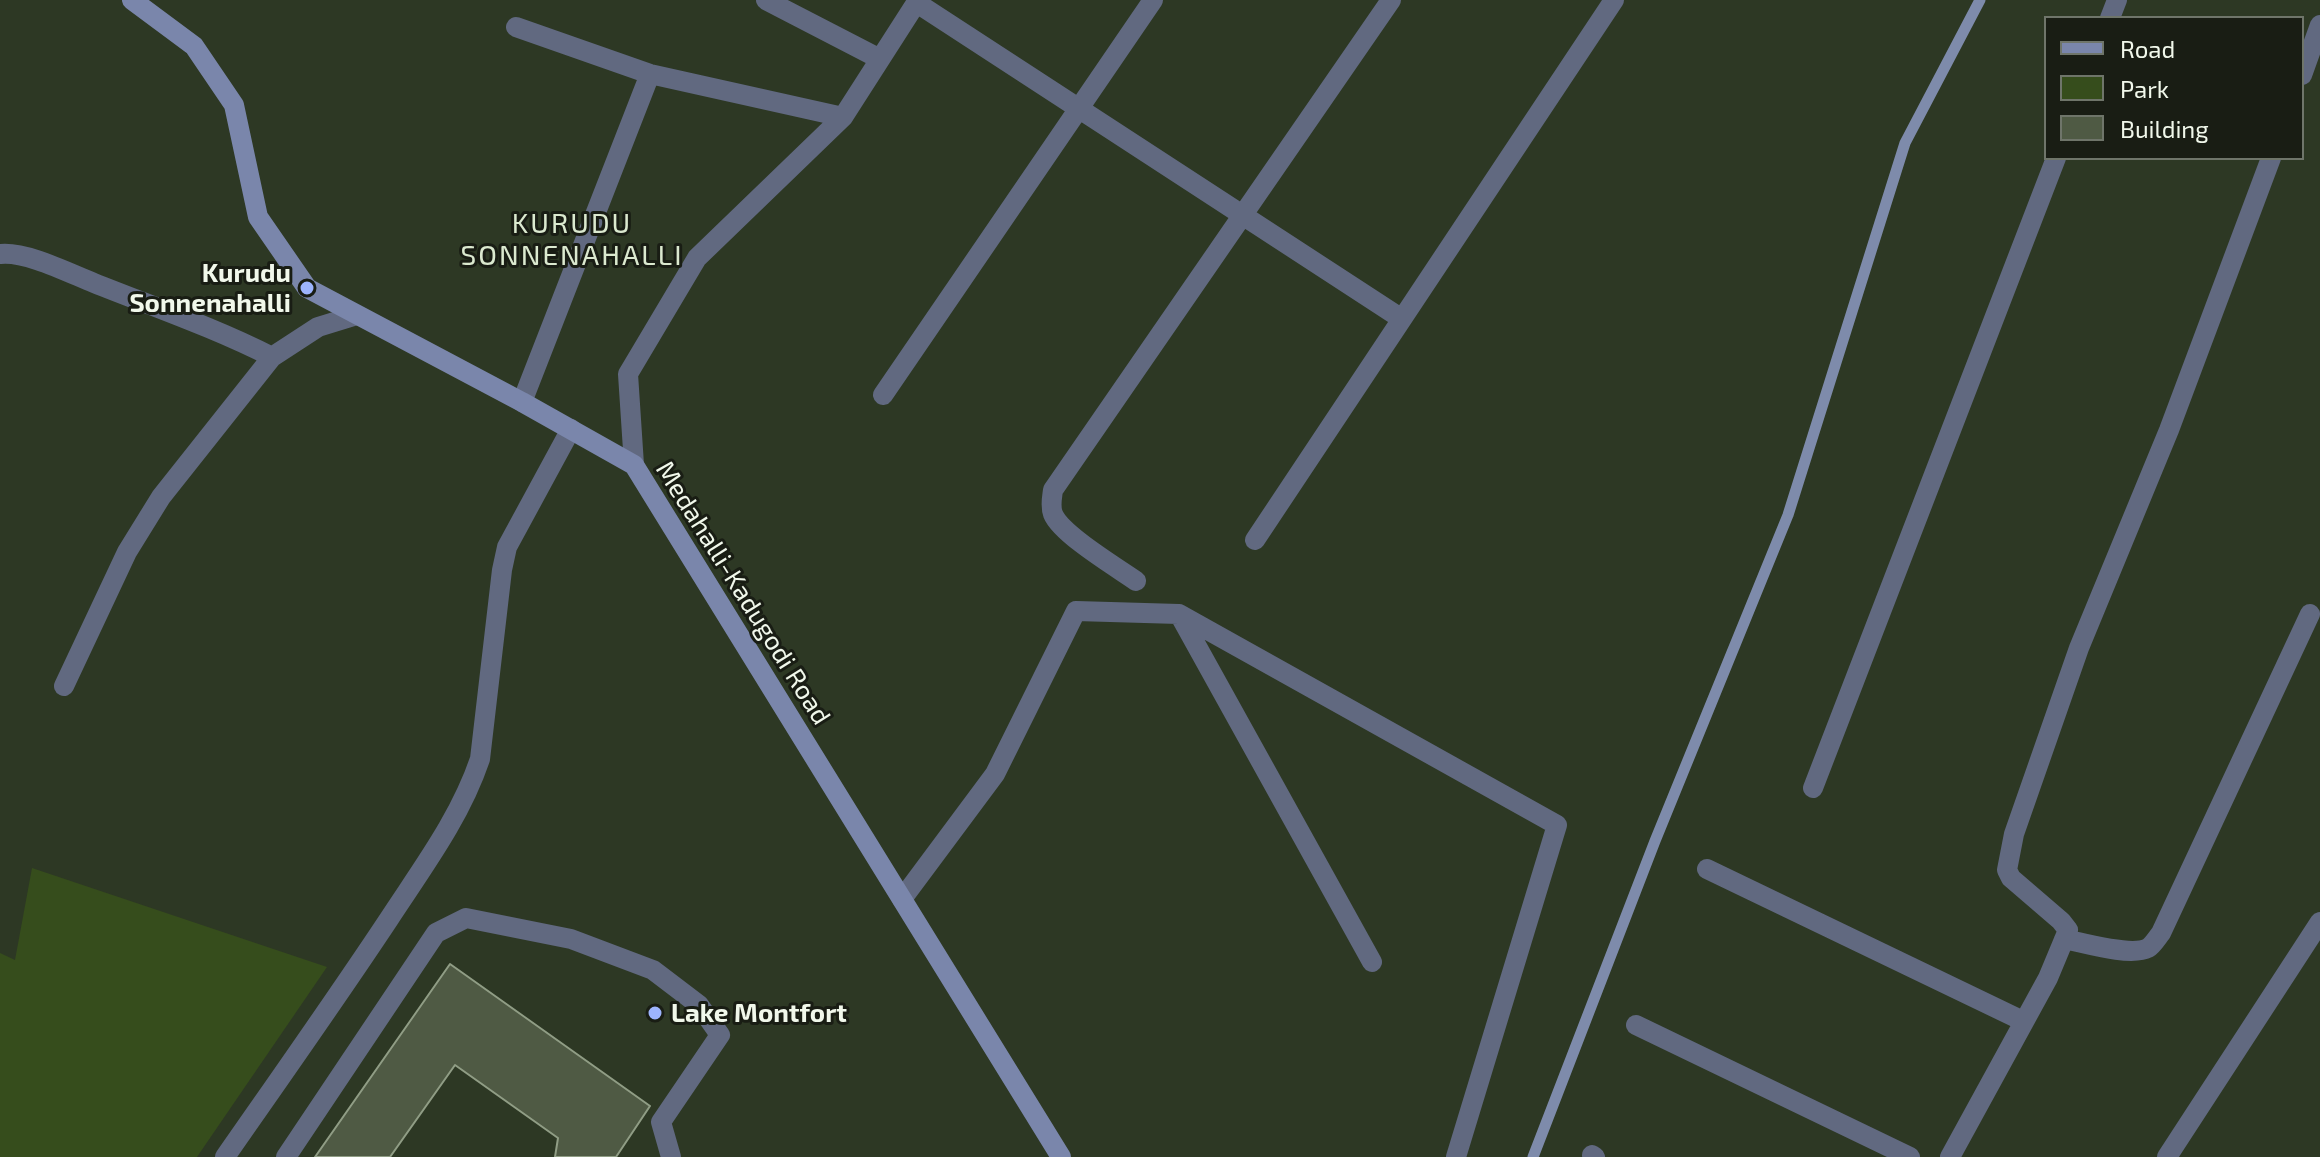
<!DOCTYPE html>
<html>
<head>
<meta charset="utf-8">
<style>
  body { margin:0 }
  #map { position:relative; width:2320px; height:1157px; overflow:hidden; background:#2d3824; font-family:"Exo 2",sans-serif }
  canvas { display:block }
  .legend { position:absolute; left:2044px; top:16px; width:260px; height:144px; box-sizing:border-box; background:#191d14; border:2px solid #6f756a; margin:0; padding:10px 14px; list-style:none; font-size:24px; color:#f1f8eb }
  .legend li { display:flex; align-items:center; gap:16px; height:40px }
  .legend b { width:40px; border:2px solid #6f756a }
</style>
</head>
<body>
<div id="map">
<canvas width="2320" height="1157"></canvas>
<ul class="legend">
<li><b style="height:10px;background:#7a86ab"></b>Road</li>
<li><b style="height:22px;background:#364d1c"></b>Park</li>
<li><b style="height:22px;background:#4f5a44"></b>Building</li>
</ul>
</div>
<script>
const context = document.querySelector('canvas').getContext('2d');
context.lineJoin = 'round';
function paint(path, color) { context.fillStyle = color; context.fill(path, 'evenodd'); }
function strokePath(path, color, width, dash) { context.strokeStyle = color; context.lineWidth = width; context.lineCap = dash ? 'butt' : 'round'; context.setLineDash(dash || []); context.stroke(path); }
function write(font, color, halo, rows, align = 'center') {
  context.font = font + ' "Exo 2",sans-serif'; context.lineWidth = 6; context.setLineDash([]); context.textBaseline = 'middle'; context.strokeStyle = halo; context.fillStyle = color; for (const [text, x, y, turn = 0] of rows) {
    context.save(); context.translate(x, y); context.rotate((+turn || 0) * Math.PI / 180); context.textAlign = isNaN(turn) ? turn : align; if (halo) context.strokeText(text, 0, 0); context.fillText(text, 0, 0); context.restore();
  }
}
const green = new Path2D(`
  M 32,868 L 327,967 L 197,1157 L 0,1157 L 0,953 L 15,960 Z`);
const stream = new Path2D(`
  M 1533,1157 L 1655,841 L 1788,515 L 1905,143 L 1980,0`);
const building = new Path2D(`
  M 450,964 L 650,1106 L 616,1157 L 555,1157 L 558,1138 L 455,1065 L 390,1157 L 315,1157 Z`);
const lane = new Path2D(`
  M 286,1157 L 436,933 L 466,918 L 571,939 L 653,970 L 699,1005 L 720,1035 L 661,1122 L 671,1157`);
const street = new Path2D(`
  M 766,0 L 880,59
  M 917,3 L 1402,319 L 1614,0
  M 2110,18 L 2117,0
  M 516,27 L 650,74 L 843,117
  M 2302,75 L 2320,25
  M 0,254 C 26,251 69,273 94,283 C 154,307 215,328 272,357 L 318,327 L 357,315
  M 883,395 L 1153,0
  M 522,402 L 650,74
  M 634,465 L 628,374 L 697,258 L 843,117 L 918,0
  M 1255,540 L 1402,319
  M 1136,581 C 1116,567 1061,534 1053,514 C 1050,506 1052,498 1053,490 L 1391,0
  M 1179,614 L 1372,962
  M 64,686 L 127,552 L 161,497 L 272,357
  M 1813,788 L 2056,158
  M 1707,869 L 2023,1021
  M 902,899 L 995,774 L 1076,611 L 1179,614 L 1557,825 L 1456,1157
  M 2064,939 C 2084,943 2131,957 2148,948 C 2153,945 2157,938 2161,933 L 2310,614
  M 1636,1025 L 1910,1157
  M 1592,1155 L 1595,1157
  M 225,1157 C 280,1078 336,999 389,919 C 423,867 460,818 480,759 L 502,570 L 507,547 L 571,429
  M 1950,1157 L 2048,978 L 2068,930 L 2061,921 L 2011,878 L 2007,870 L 2014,834 L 2079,648 L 2169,430 L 2271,158
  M 2167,1157 L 2320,922`);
const secondary = new Path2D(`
  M 132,0 L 194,46 L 234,105 L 258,217 L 307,288 L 522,402 L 634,465 L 1061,1157`);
const markers = [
  [307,288,8,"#9db4fd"],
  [655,1013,8,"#9db4fd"]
];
const poiNames = [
  ["Kurudu",291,273],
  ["Sonnenahalli",291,303],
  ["Lake Montfort",671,1013,"left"]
];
const streetNames = [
  ["Medahalli-Kadugodi Road",743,593,58]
];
const neighbourhoodNames = [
  ["KURUDU",572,224],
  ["SONNENAHALLI",572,256]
];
paint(green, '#364d1c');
strokePath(stream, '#7e8bab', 11);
paint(building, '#4f5a44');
strokePath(building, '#909d85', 2);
strokePath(lane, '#616980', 20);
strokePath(street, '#616980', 20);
strokePath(secondary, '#7a86ab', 20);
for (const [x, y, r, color] of markers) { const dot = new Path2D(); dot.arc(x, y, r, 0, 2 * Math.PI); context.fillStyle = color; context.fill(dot); strokePath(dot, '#191d14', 3); }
write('bold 26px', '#f1f8eb', '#191d14', poiNames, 'right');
write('26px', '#f1f8eb', '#191d14', streetNames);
context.letterSpacing = '2px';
write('28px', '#dbe9cf', '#191d14', neighbourhoodNames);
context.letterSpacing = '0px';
</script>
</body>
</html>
